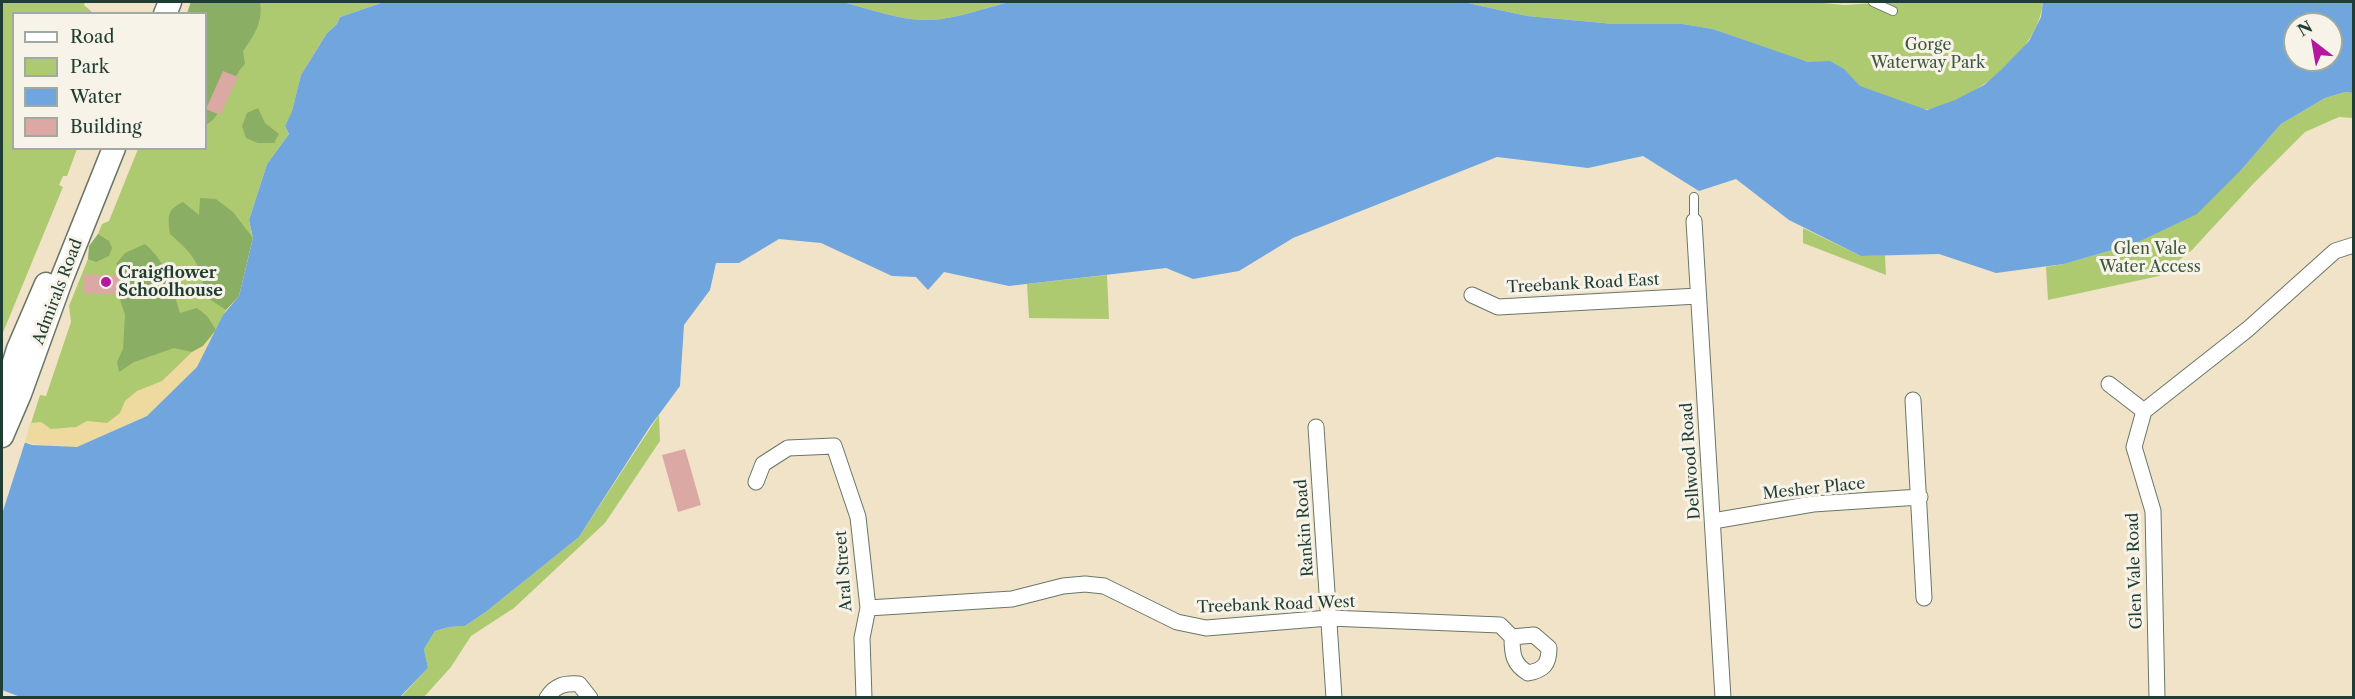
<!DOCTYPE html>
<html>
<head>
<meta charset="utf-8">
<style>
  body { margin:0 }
  #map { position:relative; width:2355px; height:699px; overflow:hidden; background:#f1e3c8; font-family:"Libre Caslon Text",serif }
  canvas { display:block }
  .frame { position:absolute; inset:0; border:3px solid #1f3d34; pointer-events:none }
  .legend { position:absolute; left:12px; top:12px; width:195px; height:138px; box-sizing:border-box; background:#f7f3e8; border:2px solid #a1aaa0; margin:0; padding:8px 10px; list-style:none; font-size:18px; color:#1f3d34 }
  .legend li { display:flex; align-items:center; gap:12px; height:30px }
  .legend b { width:30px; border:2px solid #a1aaa0 }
  .north { position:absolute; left:2283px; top:12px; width:60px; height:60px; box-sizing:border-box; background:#f7f3e8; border:2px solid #a1aaa0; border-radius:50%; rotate:329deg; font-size:16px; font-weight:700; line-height:24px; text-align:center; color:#1f3d34 }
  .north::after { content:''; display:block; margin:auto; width:21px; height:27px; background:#b5179e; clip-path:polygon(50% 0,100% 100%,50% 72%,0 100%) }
</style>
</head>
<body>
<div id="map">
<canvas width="2355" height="699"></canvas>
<div class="frame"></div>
<ul class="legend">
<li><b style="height:8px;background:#fff"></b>Road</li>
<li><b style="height:16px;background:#aeca71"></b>Park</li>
<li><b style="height:16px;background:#71a5de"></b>Water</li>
<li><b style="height:16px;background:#dca8a4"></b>Building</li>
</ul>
<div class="north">N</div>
</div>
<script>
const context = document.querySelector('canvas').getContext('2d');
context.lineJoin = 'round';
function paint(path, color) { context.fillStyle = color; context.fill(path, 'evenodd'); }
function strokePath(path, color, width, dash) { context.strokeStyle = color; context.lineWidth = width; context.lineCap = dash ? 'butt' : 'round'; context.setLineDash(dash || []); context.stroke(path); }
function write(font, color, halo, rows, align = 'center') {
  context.font = font + ' "Libre Caslon Text",serif'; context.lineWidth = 6; context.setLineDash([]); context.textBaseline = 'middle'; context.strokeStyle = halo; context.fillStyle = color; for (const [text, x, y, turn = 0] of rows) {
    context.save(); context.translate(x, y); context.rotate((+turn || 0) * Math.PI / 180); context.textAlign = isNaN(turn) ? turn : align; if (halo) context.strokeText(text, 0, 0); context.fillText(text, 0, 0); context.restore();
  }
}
const green = new Path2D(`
  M 2,2 L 85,2 L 84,5 L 93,13 L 14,14 L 14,148 L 77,149 L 67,176 L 63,176 L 59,185 L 63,187 L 2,335 Z
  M 191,2 L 384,2 L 340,17 L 337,24 L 327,33 L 311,59 L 292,112 L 285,126 L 289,134 L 267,164 L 249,220 L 253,238 L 226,310 L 197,367 L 147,416 L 25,442 L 40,395 L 46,396 L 71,322 L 69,306 L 73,296 L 102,224 L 109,221 L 138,149 L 206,148 L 206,14 L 187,13 Z
  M 843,2 L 1010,2 C 983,8 957,19 929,20 C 901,21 870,9 843,2 Z
  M 1463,2 L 1810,2 L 1845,5 L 1892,2 L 2043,2 C 2038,52 1977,98 1930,109 C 1922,111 1876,102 1867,99 C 1856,96 1831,70 1821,62 L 1808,62 L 1798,59 L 1713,29 L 1683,24 L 1614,24 L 1527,16 Z
  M 2345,92 L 2353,93 L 2353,118 L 2339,117 L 2305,132 L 2253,184 L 2192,250 L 2159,276 L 2048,300 L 2046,267 L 2064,264 L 2136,243 L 2242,169 L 2281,124 L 2325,98 Z
  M 1803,228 L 1861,256 L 1885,255 L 1886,275 L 1803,243 Z
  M 1107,275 L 1109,319 L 1029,318 L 1027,284 Z
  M 659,415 L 660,441 L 605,523 L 514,608 L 471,636 L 451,667 L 424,697 L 400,698 L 428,668 L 424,649 L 435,631 L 449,627 L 465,626 L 487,611 L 579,537 Z`);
const forest = new Path2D(`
  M 191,2 L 260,2 C 263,21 255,35 243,51 L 245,64 C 227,82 225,115 206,125 L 206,14 L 187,14 Z
  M 258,108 L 265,123 L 279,134 L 274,143 L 258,143 L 246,138 L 242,126 L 247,113 Z
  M 200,198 L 216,199 L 233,212 L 253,238 L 239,297 L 226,310 L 205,296 C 201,264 194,255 170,234 C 168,217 166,210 183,202 L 199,215 Z
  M 98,234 L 109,241 L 112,248 L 109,256 L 96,262 L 88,259 L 89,246 Z
  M 145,244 C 167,263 172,286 180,313 L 197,308 L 207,316 L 216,330 L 203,346 L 192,352 L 174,348 L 134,362 L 119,372 L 117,362 L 123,349 L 125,315 L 119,296 L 128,276 L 116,264 L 125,253 Z`);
const sand = new Path2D(`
  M 384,2 L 248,322 L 147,416 L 77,447 L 50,447 L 25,442 L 30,423 L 41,422 L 51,429 L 76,427 L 87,421 L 107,423 L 120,413 L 125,401 L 137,391 L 162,381 L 192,352 L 203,346 L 216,330 L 226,310 L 239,296 L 253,238 L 249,220 L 267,164 L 289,134 L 285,126 L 292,111 L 301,75 L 327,33 L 337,24 L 340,17 Z`);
const water = new Path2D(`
  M 384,2 L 843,2 C 870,9 901,21 929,20 C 957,19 983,8 1010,2 L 1463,2 L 1527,16 L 1614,24 L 1683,24 L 1713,29 L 1808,62 L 1830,61 L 1844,69 L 1860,86 L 1927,110 L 1955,100 L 1984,85 L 2002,69 L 2029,41 L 2041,17 L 2043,2 L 2353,2 L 2353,93 L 2345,92 L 2325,98 L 2281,124 L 2242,169 L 2197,214 L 2136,243 L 2064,264 L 1996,273 L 1939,254 L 1861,256 L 1789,220 L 1736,179 L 1699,191 L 1643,156 L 1588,168 L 1497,157 L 1293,238 L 1239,271 L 1193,279 L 1166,268 L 1009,286 L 944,272 L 928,290 L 916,277 L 892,276 L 821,243 L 779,239 L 739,263 L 716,263 L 710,290 L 684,325 L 680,386 L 649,428 L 579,537 L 487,611 L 465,626 L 449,627 L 435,631 L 424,649 L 428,668 L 400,697 L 23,698 L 2,690 L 2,428 L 12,438 L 32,445 L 77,447 L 147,416 L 197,367 L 223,315 L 239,296 L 253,238 L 249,220 L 267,164 L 289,134 L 285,126 L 292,111 L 301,75 L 327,33 L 337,24 L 340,17 ZM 2295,24 L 2331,24 L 2331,60 L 2295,60 Z`);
const pier = new Path2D(`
  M 2,425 L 13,435 L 26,439 L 2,514 Z`);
const building = new Path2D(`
  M 223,71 L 238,77 L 220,115 L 206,109 Z
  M 84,274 L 128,276 L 127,295 L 83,293 Z
  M 685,449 L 701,505 L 678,512 L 662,455 Z`);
const service = new Path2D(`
  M 1873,2 L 1893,11
  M 1694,197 L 1694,221`);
const minor = new Path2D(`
  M 1694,221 L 1723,698
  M 1472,295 L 1498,307 L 1698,296
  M 2109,384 L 2144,411
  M 1913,400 L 1924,598
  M 1316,427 L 1334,698
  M 756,482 L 763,464 L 788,448 L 834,446 L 858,517 L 868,608 L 862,638 L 864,698
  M 1713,521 L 1813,504 L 1920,497
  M 868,608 L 1012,599 L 1063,586 L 1085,584 L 1104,586 L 1177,622 L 1206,628 L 1329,618 L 1500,625 L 1512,637 C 1512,654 1513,664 1528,673 C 1544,670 1549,664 1549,648 L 1534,635 L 1512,637
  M 547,698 C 555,685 565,683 579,684 L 590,698
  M 2157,698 L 2153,511 L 2134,447 L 2144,411 L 2248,329 L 2335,251 L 2354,245`);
const secondary = new Path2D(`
  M 165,14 L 170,2
  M 2,401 L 18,349 L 46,284
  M 2,436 L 20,394 L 62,278 L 114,148`);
const markers = [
  [106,282,6,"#b5179e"]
];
const parkNames = [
  ["Gorge",1928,45],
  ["Waterway Park",1928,63],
  ["Glen Vale",2150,249],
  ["Water Access",2150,267]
];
const poiNames = [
  ["Craigflower",118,273],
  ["Schoolhouse",118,291]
];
const streetNames = [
  ["Treebank Road East",1583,284,-3],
  ["Admirals Road",58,292,-69],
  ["Dellwood Road",1691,461,-94],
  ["Mesher Place",1814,489,-6],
  ["Rankin Road",1305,528,-94],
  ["Aral Street",844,571,-94],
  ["Glen Vale Road",2135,571,-92],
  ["Treebank Road West",1276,605,-2]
];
paint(green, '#aeca71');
paint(forest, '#8aae63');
paint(sand, '#eeda9e');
paint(water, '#71a5de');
paint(pier, '#f1e3c8');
paint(building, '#dca8a4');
strokePath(service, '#687768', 10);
strokePath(minor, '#687768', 17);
strokePath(secondary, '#687768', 25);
strokePath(service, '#fff', 8);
strokePath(minor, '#fff', 15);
strokePath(secondary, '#fff', 22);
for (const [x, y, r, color] of markers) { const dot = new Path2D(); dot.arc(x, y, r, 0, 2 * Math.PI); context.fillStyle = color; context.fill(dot); strokePath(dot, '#f7f3e8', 2); }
write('16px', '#3c5940', '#f7f3e8', parkNames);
write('bold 16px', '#1f3d34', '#f7f3e8', poiNames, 'left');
write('16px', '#1f3d34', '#f7f3e8', streetNames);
</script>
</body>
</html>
